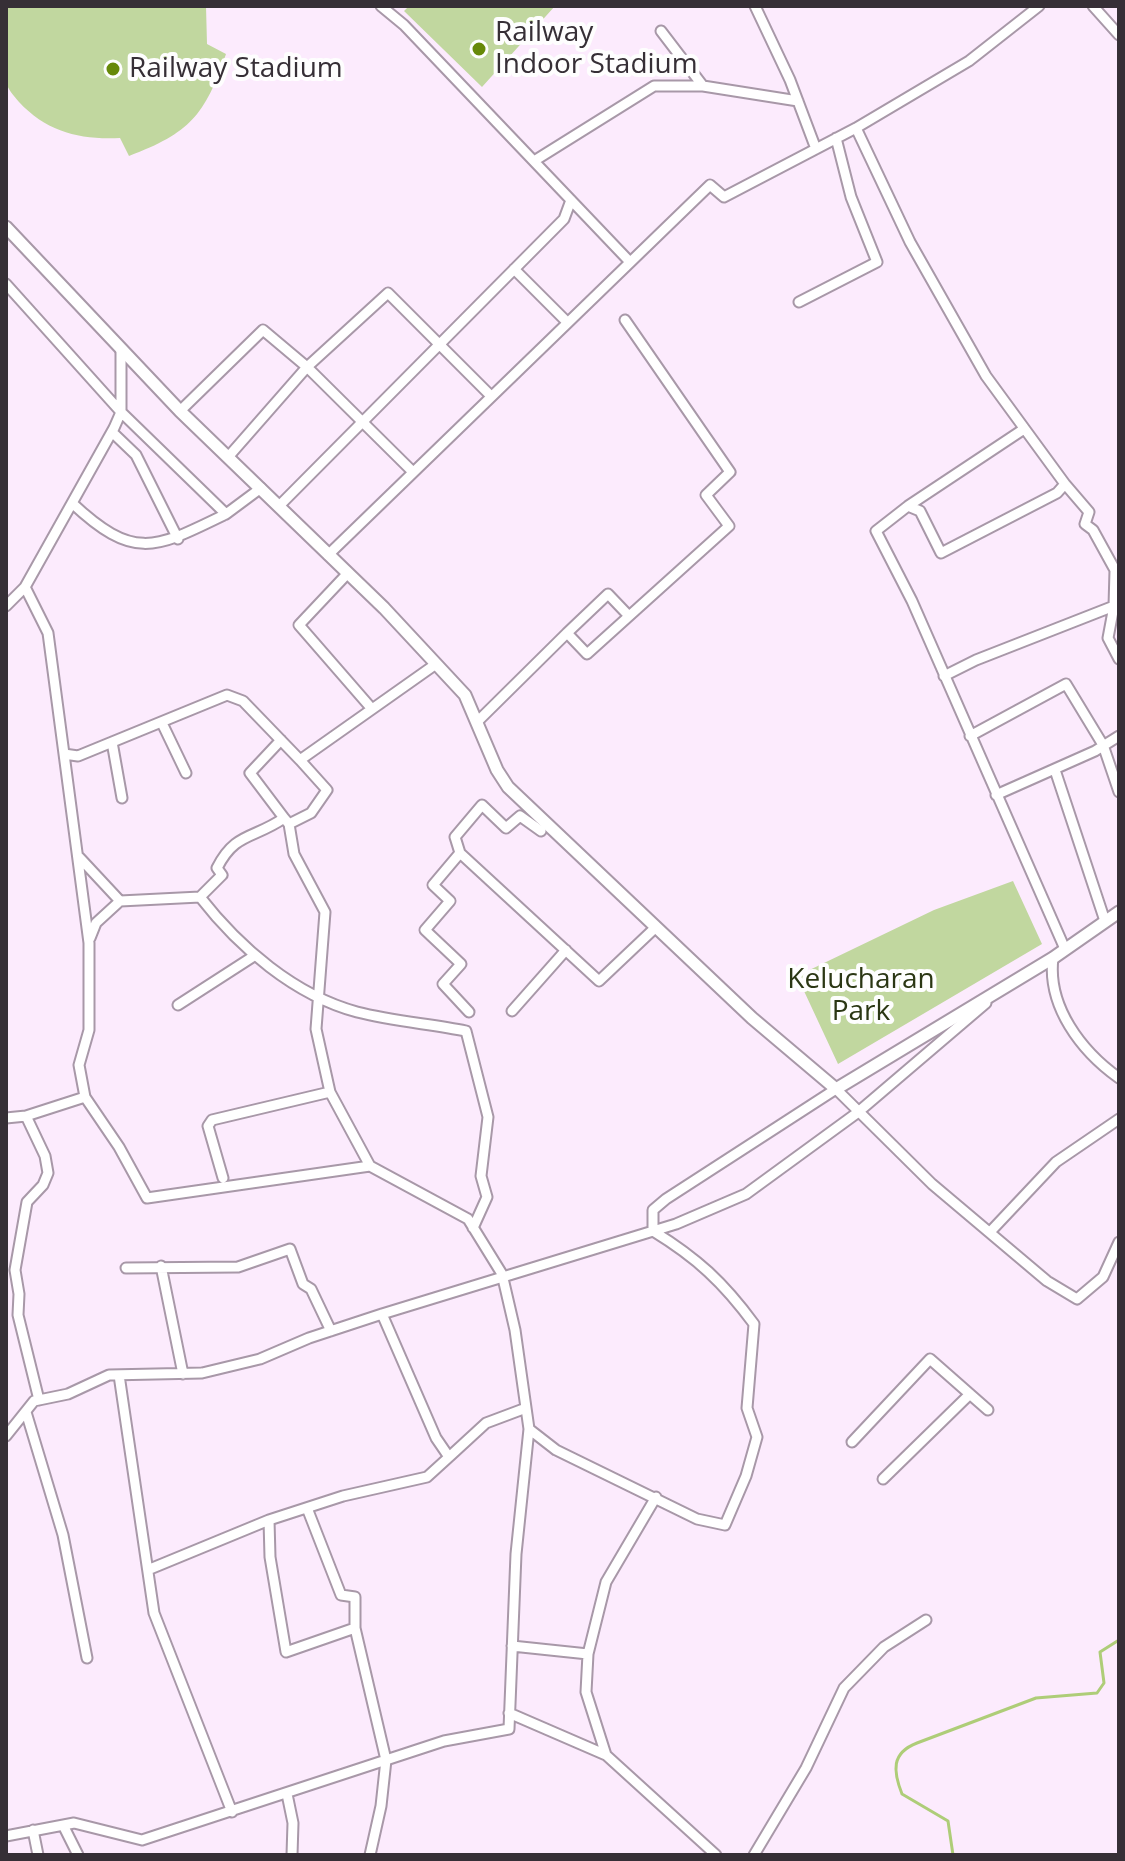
<!DOCTYPE html>
<html>
<head>
<meta charset="utf-8">
<style>
  body { margin:0 }
  #map { position:relative; width:1125px; height:1861px; overflow:hidden; background:#fcebfd; font-family:"Open Sans",sans-serif }
  canvas { display:block }
  .frame { position:absolute; inset:0; border:8px solid #362f36; pointer-events:none }
</style>
</head>
<body>
<div id="map">
<canvas width="1125" height="1861"></canvas>
<div class="frame"></div>
</div>
<script>
const context = document.querySelector('canvas').getContext('2d');
context.lineJoin = 'round';
function paint(path, color) { context.fillStyle = color; context.fill(path, 'evenodd'); }
function strokePath(path, color, width, dash) { context.strokeStyle = color; context.lineWidth = width; context.lineCap = dash ? 'butt' : 'round'; context.setLineDash(dash || []); context.stroke(path); }
function write(font, color, halo, rows, align = 'center') {
  context.font = font + ' "Open Sans",sans-serif'; context.lineWidth = 8; context.setLineDash([]); context.textBaseline = 'middle'; context.strokeStyle = halo; context.fillStyle = color; for (const [text, x, y, turn = 0] of rows) {
    context.save(); context.translate(x, y); context.rotate((+turn || 0) * Math.PI / 180); context.textAlign = isNaN(turn) ? turn : align; if (halo) context.strokeText(text, 0, 0); context.fillText(text, 0, 0); context.restore();
  }
}
const green = new Path2D(`
  M 6,6 L 206,6 L 207,44 L 226,54 C 205,115 190,133 129,156 L 120,138 C 80,140 47,132 19,102 C 14,96 7,89 6,81 C 3,57 6,30 6,6 Z
  M 409,6 L 555,6 L 482,87 L 404,11 Z
  M 1013,881 L 1042,944 L 838,1064 L 797,976 L 934,910 Z`);
const stream = new Path2D(`
  M 953,1855 L 948,1821 L 902,1794 C 893,1771 891,1753 917,1743 L 1036,1698 L 1097,1693 L 1104,1683 L 1100,1652 L 1119,1640`);
const minor = new Path2D(`
  M 381,6 L 404,25 L 630,262
  M 755,6 L 790,80 L 816,149
  M 1039,6 L 969,61 L 856,128 L 910,242 L 986,376 L 1065,484 L 1057,493 L 941,553 L 920,511 L 908,506 L 876,531 L 912,601 L 1065,949
  M 1093,6 L 1119,35
  M 661,31 L 703,86 L 798,101
  M 534,161 L 654,86 L 703,86
  M 514,269 L 567,322
  M 6,284 L 121,412 L 226,514 L 261,488
  M 799,302 L 877,262 L 851,197 L 836,138
  M 180,411 L 263,330 L 307,367 L 413,472
  M 112,432 L 136,455 L 178,539
  M 229,456 L 307,367 L 388,293 L 491,396
  M 1065,484 L 1089,512 L 1085,524 L 1093,530 L 1115,570 L 1114,606 L 1108,638 L 1119,659
  M 72,503 C 135,562 156,548 226,514
  M 279,506 L 564,219 L 571,200
  M 908,506 L 1024,429
  M 328,555 L 710,185 L 724,197 L 856,128
  M 348,573 L 299,625 L 372,709
  M 6,606 L 25,587
  M 567,633 L 608,594 L 629,616
  M 944,676 L 976,660 L 1114,606
  M 478,721 L 567,633 L 587,654 L 729,526 L 706,495 L 730,472 L 625,320
  M 162,723 L 186,773
  M 970,736 L 1066,684 L 1103,745 L 1119,792
  M 281,740 L 250,773 L 284,818
  M 112,742 L 122,798
  M 64,754 L 78,756 L 227,695 L 243,701 L 300,760 L 436,664
  M 300,760 L 327,790 L 311,813 L 289,824 L 294,854 L 325,912 L 316,1029 L 330,1092 L 370,1166
  M 1055,770 L 1105,921
  M 996,795 L 1095,751 L 1119,736
  M 289,824 L 284,818 C 254,839 235,832 217,868 L 222,875 L 200,897 C 239,947 294,995 357,1012 C 392,1021 431,1024 466,1031 L 488,1117 L 481,1176 L 487,1197 L 473,1228
  M 541,831 L 520,816 L 506,828 L 482,805 L 455,837 L 460,853 L 599,981 L 655,928
  M 460,853 L 433,885 L 450,901 L 425,930 L 461,964 L 443,984 L 469,1012
  M 79,857 L 120,901 L 200,897
  M 90,938 L 96,923 L 120,901
  M 1053,958 C 1047,1006 1081,1051 1119,1078
  M 178,1005 L 254,956
  M 512,1011 L 566,950
  M 26,1116 L 85,1097
  M 6,1118 L 26,1116 L 45,1156 L 48,1173 L 43,1185 L 27,1202 L 15,1270 L 19,1294 L 18,1315 L 39,1400
  M 223,1178 L 208,1126 L 212,1120 L 330,1092
  M 653,1231 L 653,1210 L 666,1199 L 836,1089 L 932,1184 L 1047,1281 L 1077,1299 L 1103,1277 L 1119,1242
  M 990,1232 L 1056,1162 L 1119,1119
  M 161,1266 L 183,1374
  M 126,1268 L 238,1267 L 290,1249 L 303,1284 L 311,1289 L 331,1331
  M 119,1375 L 154,1613 L 232,1812
  M 26,1412 L 63,1535 L 87,1658
  M 529,1429 L 556,1450 L 697,1519 L 725,1525 L 746,1476 L 757,1437 L 747,1408 L 754,1324 C 723,1282 697,1258 653,1231
  M 6,1436 L 34,1401 L 68,1394 L 109,1375 L 202,1373 L 260,1359 L 309,1338 L 382,1314
  M 852,1442 L 930,1359 L 988,1410
  M 449,1457 L 486,1423 L 526,1408
  M 883,1479 L 970,1394
  M 656,1497 L 606,1582 L 588,1654 L 586,1692 L 606,1755 L 716,1855
  M 307,1508 L 341,1595 L 355,1597 L 355,1628
  M 269,1520 L 270,1557 L 286,1652 L 355,1628 L 386,1760 L 381,1806 L 370,1855
  M 150,1569 L 269,1520 L 343,1496 L 427,1477 L 449,1457 L 436,1438 L 382,1314 L 676,1224 L 746,1194 L 857,1113 L 986,1003
  M 512,1646 L 588,1654
  M 509,1713 L 606,1755
  M 287,1794 L 293,1823 L 292,1855
  M 63,1825 L 78,1855
  M 33,1830 L 38,1855
  M 6,1836 L 74,1823 L 142,1840 L 444,1741 L 509,1729 L 516,1554 L 529,1429 L 515,1330 L 502,1274 L 468,1219 L 370,1166 L 147,1198 L 119,1147 L 85,1097 L 79,1065 L 89,1030 L 89,943 L 48,633 L 25,587 L 114,428 L 121,412 L 121,349
  M 754,1855 L 806,1768 L 844,1688 L 884,1647 L 926,1620`);
const tertiary = new Path2D(`
  M 6,227 L 180,411 L 384,608 L 465,695 L 497,770 L 508,787 L 752,1018 L 836,1089 L 1053,958 L 1119,912`);
const markers = [
  [479,49,8,"#678909"],
  [113,69,8,"#678909"]
];
const poiNames = [
  ["Railway",495,33],
  ["Indoor Stadium",495,65],
  ["Railway Stadium",129,69]
];
const parkNames = [
  ["Kelucharan",861,980],
  ["Park",861,1012]
];
paint(green, '#c1d79f');
strokePath(stream, '#aecd78', 3);
strokePath(minor, '#a898a8', 13);
strokePath(tertiary, '#a898a8', 15);
strokePath(minor, '#fff', 9);
strokePath(tertiary, '#fff', 11);
for (const [x, y, r, color] of markers) { const dot = new Path2D(); dot.arc(x, y, r, 0, 2 * Math.PI); context.fillStyle = color; context.fill(dot); strokePath(dot, '#fefefe', 3); }
write('28px', '#362f36', '#fefefe', poiNames, 'left');
write('28px', '#2b3714', '#fefefe', parkNames);
</script>
</body>
</html>
